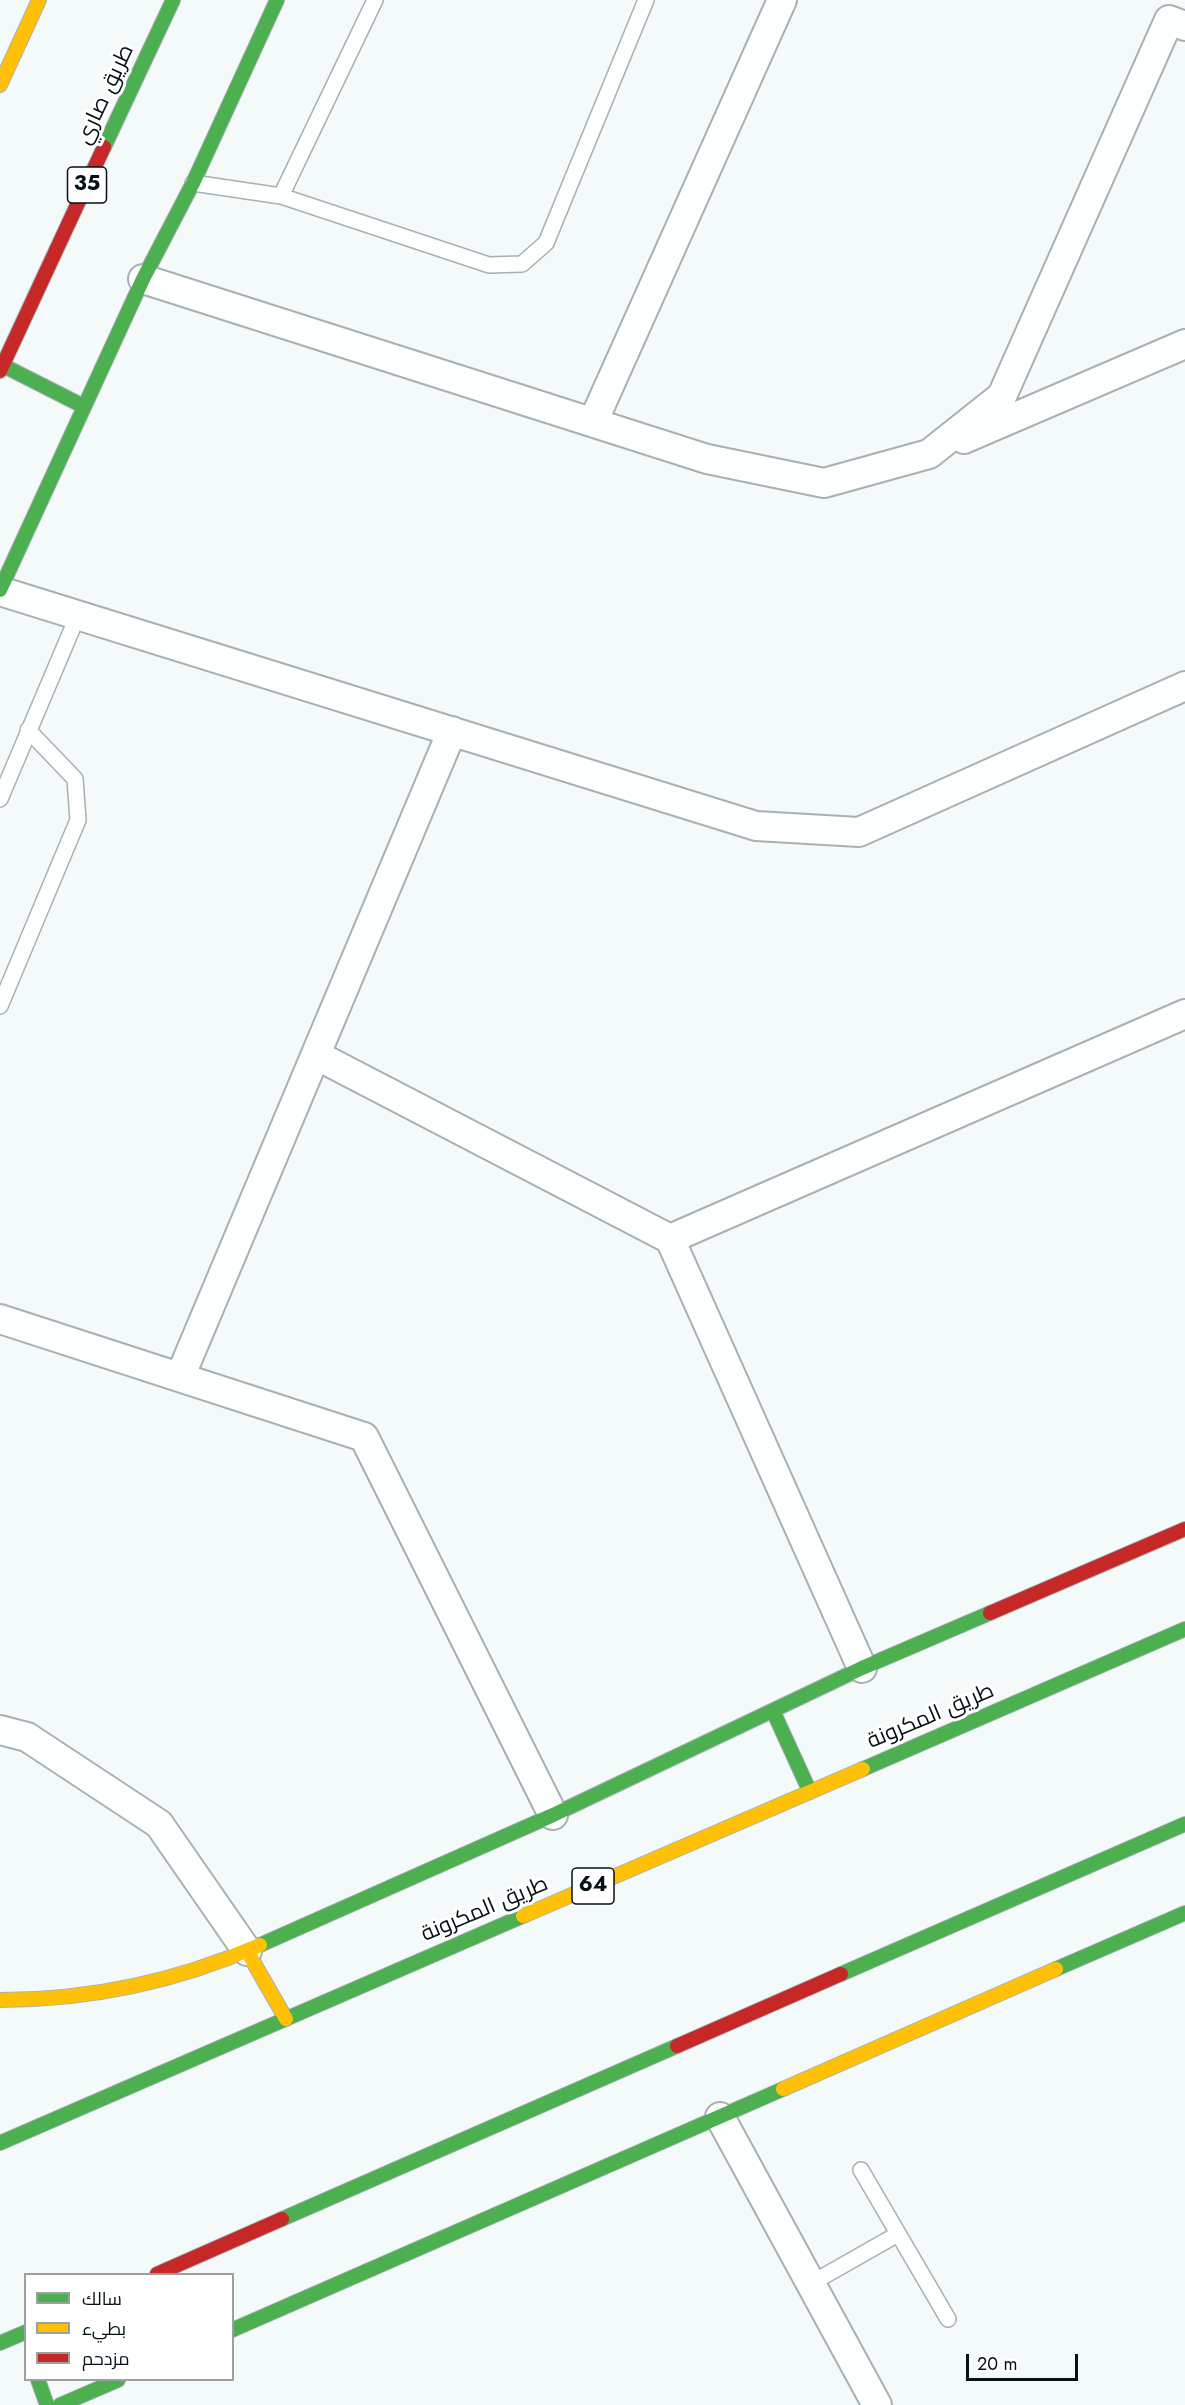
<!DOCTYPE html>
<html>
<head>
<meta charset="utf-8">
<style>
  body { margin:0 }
  #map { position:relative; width:1185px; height:2405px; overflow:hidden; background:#f4f9fa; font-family:Jost,Cairo,sans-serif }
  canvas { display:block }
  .legend { position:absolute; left:24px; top:2273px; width:210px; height:108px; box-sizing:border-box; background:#fff; border:2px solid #9ba0a1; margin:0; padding:8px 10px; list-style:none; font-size:18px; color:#041115 }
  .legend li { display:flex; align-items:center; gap:12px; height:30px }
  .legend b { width:30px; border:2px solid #9ba0a1 }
  .scale { position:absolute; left:966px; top:2354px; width:112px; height:27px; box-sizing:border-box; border:3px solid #041115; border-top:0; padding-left:8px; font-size:18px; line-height:21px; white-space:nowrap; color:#041115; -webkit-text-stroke:4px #fff; paint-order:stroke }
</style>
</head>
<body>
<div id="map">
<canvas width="1185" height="2405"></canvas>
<ul class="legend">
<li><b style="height:8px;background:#4caf50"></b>سالك</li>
<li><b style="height:8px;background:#ffc107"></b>بطيء</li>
<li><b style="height:8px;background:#c62828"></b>مزدحم</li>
</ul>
<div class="scale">20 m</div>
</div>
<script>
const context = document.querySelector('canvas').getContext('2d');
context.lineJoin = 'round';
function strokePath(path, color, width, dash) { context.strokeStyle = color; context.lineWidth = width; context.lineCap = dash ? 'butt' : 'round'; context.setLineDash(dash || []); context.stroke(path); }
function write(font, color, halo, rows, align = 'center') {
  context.font = font + ' Jost,Cairo,sans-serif'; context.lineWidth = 6; context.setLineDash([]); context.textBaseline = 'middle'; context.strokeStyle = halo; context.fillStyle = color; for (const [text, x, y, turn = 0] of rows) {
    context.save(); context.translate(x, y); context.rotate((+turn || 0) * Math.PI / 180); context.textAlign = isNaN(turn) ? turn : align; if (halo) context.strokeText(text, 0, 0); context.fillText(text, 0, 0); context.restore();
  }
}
const lane = new Path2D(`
  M 193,183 L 281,196 L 489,265 L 522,264 L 546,243 L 646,0
  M 281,196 L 375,0
  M 0,799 L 78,615
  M 0,1006 L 78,820 L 75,779 L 28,730
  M 861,2170 L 948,2319
  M 810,2284 L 898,2234`);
const street = new Path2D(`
  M 143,279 L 707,459 L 824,483 L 929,454 L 1002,396 L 1169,20 L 1185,26
  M 593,422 L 782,0
  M 964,439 L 1185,344
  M 0,591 L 756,826 L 859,832 L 1185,686
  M 316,1055 L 670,1239 L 862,1668
  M 670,1239 L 1185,1014
  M 0,1319 L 364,1437 L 553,1815
  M 180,1377 L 452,731
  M 0,1730 L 27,1737 L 159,1824 L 247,1951
  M 720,2117 L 877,2405`);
const fast = new Path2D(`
  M 104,147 L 173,0
  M 2,365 L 83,406
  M 0,590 L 143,279 L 193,183 L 277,0
  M 773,1711 L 810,1792
  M 863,1769 L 1185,1629
  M 260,1945 L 553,1815 L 862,1668 L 990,1613
  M 1056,1969 L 1185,1913
  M 841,1974 L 1185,1824
  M 0,2143 L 523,1916
  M 282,2219 L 677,2046
  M 232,2330 L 783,2089
  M 0,2343 L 26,2332
  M 38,2380 L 47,2405
  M 60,2405 L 118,2380`);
const slow = new Path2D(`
  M 0,85 L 39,0
  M 523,1916 L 863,1769
  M 247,1951 L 286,2019
  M 0,2000 C 89,2000 178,1981 260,1945
  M 783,2089 L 1056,1969`);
const jam = new Path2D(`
  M 0,371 L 104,147
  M 990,1613 L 1185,1529
  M 677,2046 L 841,1974
  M 157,2274 L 282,2219`);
const shields = [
  [87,185,39],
  [593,1886,42]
];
const shieldNames = [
  ["35",87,185],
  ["64",593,1886]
];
const streetNames = [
  ["طريق صاري",106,95,-65],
  ["طريق المكرونة",931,1717,-23],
  ["طريق المكرونة",485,1910,-23]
];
strokePath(lane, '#a7b0b3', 18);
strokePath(street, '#a7b0b3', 32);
strokePath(fast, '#a7b0b3', 16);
strokePath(slow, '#a7b0b3', 16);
strokePath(jam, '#a7b0b3', 16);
strokePath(lane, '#fdfefe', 15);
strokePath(street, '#fdfefe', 28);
strokePath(fast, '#4caf50', 14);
strokePath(slow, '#ffc107', 14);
strokePath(jam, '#c62828', 14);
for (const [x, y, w] of shields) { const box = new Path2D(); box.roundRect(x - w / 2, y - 18, w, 36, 4.5); context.fillStyle = '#fff'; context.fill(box); strokePath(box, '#041115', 1.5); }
write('bold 21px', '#041115', null, shieldNames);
write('22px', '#041115', '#fff', streetNames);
</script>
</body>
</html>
